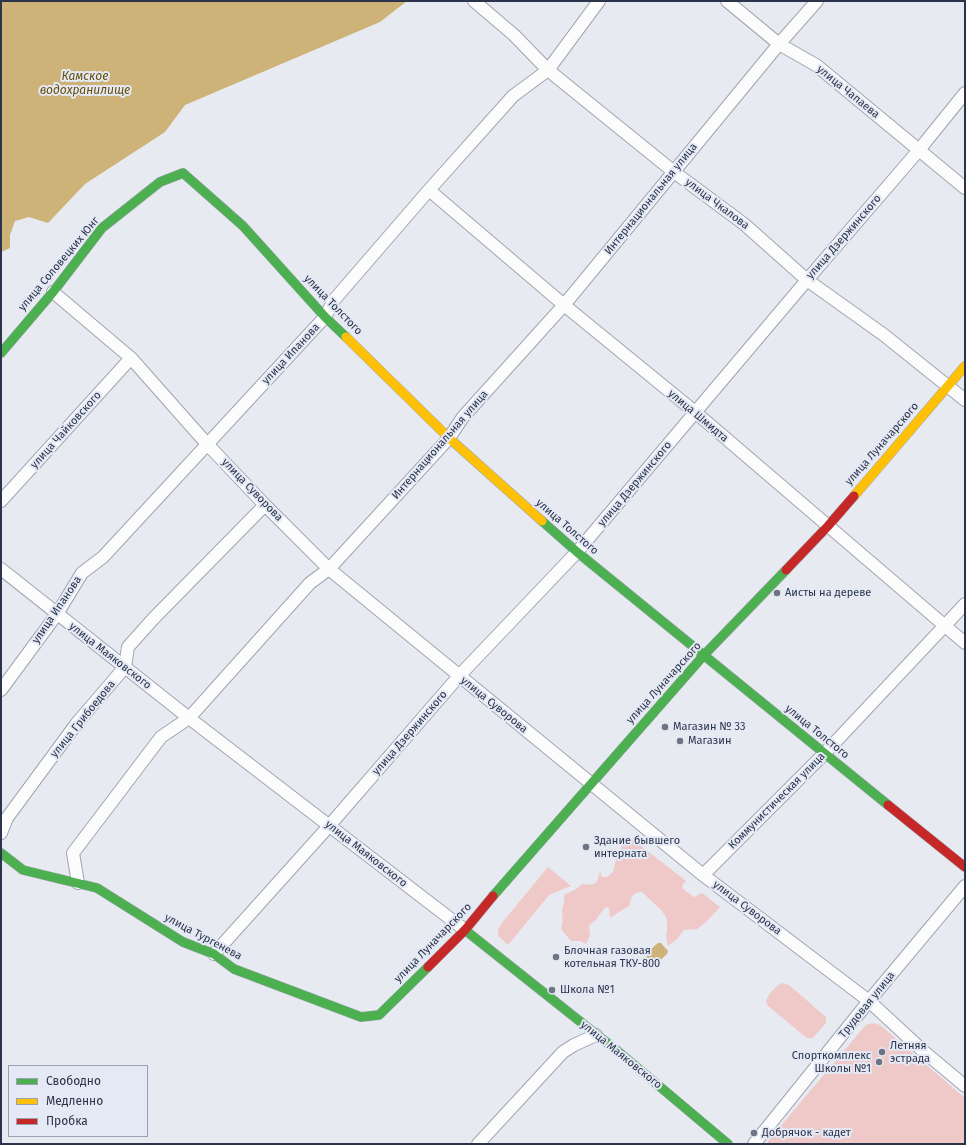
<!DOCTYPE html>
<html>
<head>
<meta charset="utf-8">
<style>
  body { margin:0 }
  #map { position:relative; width:966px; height:1145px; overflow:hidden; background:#e8eaf1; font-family:"Fira Sans",sans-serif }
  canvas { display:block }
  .frame { position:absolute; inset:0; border:2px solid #2b344a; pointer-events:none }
  .legend { position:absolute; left:8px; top:1065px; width:140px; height:72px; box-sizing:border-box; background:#e4e9f5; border:1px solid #9aa1b1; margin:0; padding:5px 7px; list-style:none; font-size:12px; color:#2b344a }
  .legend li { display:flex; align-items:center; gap:8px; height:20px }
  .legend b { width:20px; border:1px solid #9aa1b1 }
</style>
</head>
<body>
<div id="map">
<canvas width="966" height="1145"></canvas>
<div class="frame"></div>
<ul class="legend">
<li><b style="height:5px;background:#4caf50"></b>Свободно</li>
<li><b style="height:5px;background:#ffc107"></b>Медленно</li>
<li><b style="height:5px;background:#c62828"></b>Пробка</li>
</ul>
</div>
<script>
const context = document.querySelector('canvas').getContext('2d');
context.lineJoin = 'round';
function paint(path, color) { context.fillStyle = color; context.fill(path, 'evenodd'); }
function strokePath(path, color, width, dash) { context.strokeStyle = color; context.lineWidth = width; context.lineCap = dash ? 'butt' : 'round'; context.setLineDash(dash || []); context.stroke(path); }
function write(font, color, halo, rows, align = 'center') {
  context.font = font + ' "Fira Sans",sans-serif'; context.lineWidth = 4; context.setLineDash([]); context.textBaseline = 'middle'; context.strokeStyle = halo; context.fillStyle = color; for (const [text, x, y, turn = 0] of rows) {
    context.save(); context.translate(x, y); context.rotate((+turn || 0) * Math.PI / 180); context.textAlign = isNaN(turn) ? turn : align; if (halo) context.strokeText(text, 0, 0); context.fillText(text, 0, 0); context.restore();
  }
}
const green = new Path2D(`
  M 627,839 L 632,839 L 686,881 L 683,884 L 682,888 L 694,897 L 702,893 L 720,907 L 706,922 L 697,929 L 684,930 L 677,939 L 668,946 L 666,936 L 667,931 L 667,919 L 662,911 L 642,892 C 634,892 630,897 630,905 L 610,918 L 609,908 L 606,907 L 599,915 L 596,920 L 593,922 L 589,926 L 590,936 L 586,944 L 581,941 L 571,941 L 561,929 C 563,922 563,920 562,912 C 562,908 565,902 564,895 L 576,889 L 582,884 C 596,886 597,884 600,871 L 602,877 L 607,877 L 613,872 L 618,852 L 621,850 L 623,841 Z
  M 548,867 L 571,886 L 549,895 L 508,945 L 498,936 L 498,930 L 501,924 Z
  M 782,983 L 789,985 L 826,1017 L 826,1023 L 813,1038 L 807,1038 L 768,1006 L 766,1001 C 768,994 776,986 782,983 Z
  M 874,1023 L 880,1025 L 965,1098 L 965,1144 L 768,1144 L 768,1141 L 864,1027 L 868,1024 Z`);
const water = new Path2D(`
  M 1,1 L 407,1 L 380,22 L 185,105 L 165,132 L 85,184 L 48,223 L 29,217 L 15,221 L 10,235 L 10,248 L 1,252 Z
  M 658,943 L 661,943 L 668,951 L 667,954 L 655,965 C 639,961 650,949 658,943 Z`);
const street = new Path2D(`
  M 474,1 L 514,35 L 548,70 L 674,172 L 744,224 L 807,280 L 884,335 L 965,400
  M 727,1 L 779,44 L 816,65 L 965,188
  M 429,190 L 564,305 L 695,412 L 965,643
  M 53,292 L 131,358 L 207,444 L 265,505 L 329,569 L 703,875 L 869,1001 L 922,1050 L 965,1086
  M 1,501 L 131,358
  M 1,569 L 189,718 L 465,930
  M 1,690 L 57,614 L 82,573 L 103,557 L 325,317 L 334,300 L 429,190 L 513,96 L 548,70 L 599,1
  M 1,833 L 7,818 L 77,723 L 125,667 L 128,647 L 153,619 L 265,505
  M 703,875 L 824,754 L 965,604
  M 78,883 L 73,853 L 161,737 L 189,718 L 310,583 L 329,569 L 449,438 L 463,417 L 564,305 L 779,44 L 817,1
  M 214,954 L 329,826 L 459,676 L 577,552 L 807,280 L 919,150 L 965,93
  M 478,1144 L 563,1052 L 574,1045 L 596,1035
  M 754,1144 L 869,1001 L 965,886`);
const fast = new Path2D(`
  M 1,353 L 53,292 L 102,228 L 160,182 L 183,173 L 243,226 L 325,317 L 346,337
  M 542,521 L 577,552 L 888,805
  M 1,853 L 23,870 L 97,888 L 183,942 L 214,954 L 234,969 L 361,1017 L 379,1015 L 428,967
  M 493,896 L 704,655 L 786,570
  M 465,930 L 621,1054 L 728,1144`);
const slow = new Path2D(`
  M 346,337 L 449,438 L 542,521
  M 854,496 L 965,366`);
const jam = new Path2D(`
  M 786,570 L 828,526 L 854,496
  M 888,805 L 965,867
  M 428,967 L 465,930 L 493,896`);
const markers = [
  [777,593,4,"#6d7484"],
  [665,727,4,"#6d7484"],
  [680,741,4,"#6d7484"],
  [586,847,4,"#6d7484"],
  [556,957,4,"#6d7484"],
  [552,990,4,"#6d7484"],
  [882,1052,4,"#6d7484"],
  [879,1062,4,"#6d7484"],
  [754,1133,4,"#6d7484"]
];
const streetNames = [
  ["улица Чапаева",848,92,39],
  ["Интернациональная улица",651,199,-51],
  ["улица Чкалова",717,204,37],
  ["улица Дзержинского",844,237,-49],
  ["улица Соловецких Юнг",59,264,-50],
  ["улица Толстого",333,305,46],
  ["улица Ипанова",291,354,-47],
  ["улица Шмидта",698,416,40],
  ["улица Чайковского",66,430,-48],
  ["улица Луначарского",882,444,-49],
  ["Интернациональная улица",440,445,-49],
  ["улица Дзержинского",635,484,-50],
  ["улица Суворова",252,490,46],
  ["улица Толстого",567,527,41],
  ["улица Ипанова",57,610,-56],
  ["улица Маяковского",110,656,38],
  ["улица Луначарского",664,683,-48],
  ["улица Суворова",494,705,39],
  ["улица Грибоедова",83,719,-51],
  ["улица Толстого",817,732,39],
  ["улица Дзержинского",410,733,-49],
  ["Коммунистическая улица",777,801,-45],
  ["улица Маяковского",366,854,38],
  ["улица Суворова",747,908,37],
  ["улица Тургенева",203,937,28],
  ["улица Луначарского",433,943,-46],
  ["Трудовая улица",867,1005,-51],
  ["улица Маяковского",621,1055,39]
];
const poiNames = [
  ["Аисты на дереве",785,593],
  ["Магазин № 33",673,727],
  ["Магазин",688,741],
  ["Здание бывшего",594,841],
  ["интерната",594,854],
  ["Блочная газовая",564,951],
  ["котельная ТКУ-800",564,964],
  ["Школа №1",560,990],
  ["Летняя",890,1046],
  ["эстрада",890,1059],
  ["Спорткомплекс",871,1056,"right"],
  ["Школы №1",871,1069,"right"],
  ["Добрячок - кадет",762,1133]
];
const waterNames = [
  ["Камское",85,77],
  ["водохранилище",85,91]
];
paint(green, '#efc9c8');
paint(water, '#cdb378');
strokePath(street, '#9fa4b1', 14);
strokePath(fast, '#9fa4b1', 10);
strokePath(slow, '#9fa4b1', 10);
strokePath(jam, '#9fa4b1', 10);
strokePath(street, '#fcfcfd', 12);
strokePath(fast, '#4caf50', 9);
strokePath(slow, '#ffc107', 9);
strokePath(jam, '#c62828', 9);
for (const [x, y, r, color] of markers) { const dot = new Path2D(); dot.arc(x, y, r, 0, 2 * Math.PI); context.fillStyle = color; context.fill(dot); strokePath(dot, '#e4e9f5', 1.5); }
write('11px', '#2b344a', '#e4e9f5', streetNames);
write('11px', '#2b344a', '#e4e9f5', poiNames, 'left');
write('italic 12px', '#664d05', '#e4e9f5', waterNames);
</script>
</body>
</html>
